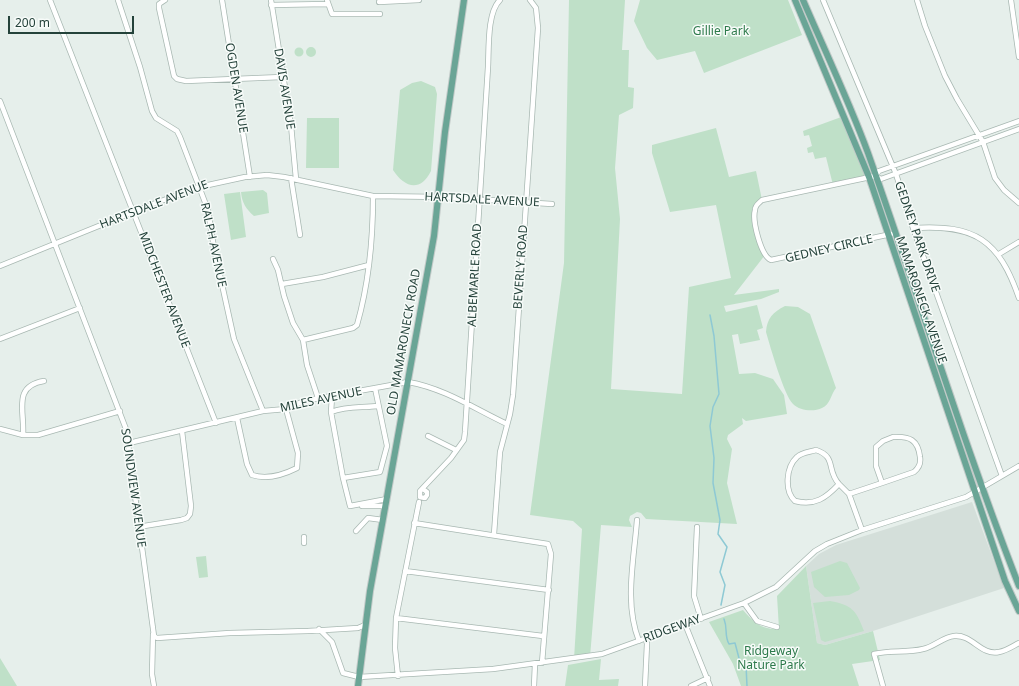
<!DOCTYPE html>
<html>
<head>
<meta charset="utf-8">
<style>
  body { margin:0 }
  #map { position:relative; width:1019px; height:686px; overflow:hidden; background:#e6efeb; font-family:"Noto Sans",sans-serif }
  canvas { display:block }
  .scale { position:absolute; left:8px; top:16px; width:126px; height:18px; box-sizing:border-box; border:2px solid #24423a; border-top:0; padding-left:5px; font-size:12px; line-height:14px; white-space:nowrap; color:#24423a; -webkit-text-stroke:3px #f7fbf9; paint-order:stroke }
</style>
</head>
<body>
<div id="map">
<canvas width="1019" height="686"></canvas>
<div class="scale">200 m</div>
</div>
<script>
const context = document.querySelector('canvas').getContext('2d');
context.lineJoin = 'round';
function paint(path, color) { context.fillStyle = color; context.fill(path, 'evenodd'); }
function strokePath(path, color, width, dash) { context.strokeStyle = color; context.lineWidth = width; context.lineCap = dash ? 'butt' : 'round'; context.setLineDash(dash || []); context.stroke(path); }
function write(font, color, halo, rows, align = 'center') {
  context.font = font + ' "Noto Sans",sans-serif'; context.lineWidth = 3; context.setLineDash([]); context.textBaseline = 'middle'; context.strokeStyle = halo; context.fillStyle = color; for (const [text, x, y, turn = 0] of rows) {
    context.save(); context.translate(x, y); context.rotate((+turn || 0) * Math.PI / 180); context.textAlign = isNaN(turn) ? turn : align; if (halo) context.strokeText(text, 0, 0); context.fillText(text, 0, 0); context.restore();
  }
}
const built = new Path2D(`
  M 972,502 L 1004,588 L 873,631 L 825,645 L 817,643 L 806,566 L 819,554 L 836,545 Z`);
const green = new Path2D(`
  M 569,0 L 625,0 L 622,50 L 629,50 L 628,87 L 634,88 L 633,108 L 619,115 L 615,168 L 620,219 L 611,389 L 682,394 L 689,287 L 731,278 L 716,205 L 670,212 L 652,153 L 652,145 L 716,128 L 729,177 L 756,171 L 762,200 L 760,202 L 754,214 L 765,255 L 734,295 L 779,289 L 779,292 L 761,299 L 724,306 L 726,312 L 757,305 L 763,328 L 757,330 L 760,340 L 740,344 L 738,334 L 732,335 L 739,374 L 755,373 L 773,379 L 784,395 L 787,414 L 746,421 L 742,418 L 743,424 L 728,435 L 727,439 L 732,449 L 727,483 L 737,524 L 646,519 L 641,513 L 637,512 L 630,516 L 629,520 L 632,527 L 601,525 L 590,657 L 574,659 L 582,529 L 573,521 L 530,515 L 564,263 Z
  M 640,0 L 788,0 L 802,35 L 704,73 L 695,51 L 657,60 L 647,48 L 634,21 Z
  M306 52a5 5 0 1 1 10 0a5 5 0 1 1-10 0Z
  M294.5 52a4.5 4.5 0 1 1 9 0a4.5 4.5 0 1 1-9 0Z
  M 421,81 L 435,87 L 437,94 L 431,171 C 420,193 404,187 393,170 L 400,90 L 412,83 Z
  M 844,116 L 869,177 L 833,185 L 826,157 L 815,159 L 813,152 L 808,153 L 807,148 L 812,146 L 809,135 L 804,136 L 803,131 Z
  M 307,118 L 339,118 L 339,168 L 306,168 Z
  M 263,190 L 267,193 L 269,213 L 254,216 C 246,209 242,203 241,192 Z
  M 240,192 L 246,237 L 231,240 L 224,194 Z
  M 785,306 L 798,307 L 810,314 L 836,388 C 831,394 830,405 822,408 C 814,412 800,411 793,404 C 784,395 770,346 766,332 C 767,318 773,312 785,306 Z
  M 206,556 L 208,577 L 199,578 L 196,557 Z
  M 840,561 L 847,563 L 860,588 L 859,590 L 849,595 L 825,597 L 814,587 L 811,572 Z
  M 806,566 L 817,643 L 825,645 L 873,631 L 880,660 L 852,664 L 859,686 L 741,686 L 733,664 L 709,622 L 743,610 C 754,623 762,630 779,629 L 777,596 Z
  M 830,601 C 852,605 856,610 864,631 L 825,642 L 821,640 L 813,603 Z
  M 0,658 L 17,686 L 0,686 Z
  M 601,659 L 599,680 L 619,679 L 618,686 L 565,686 L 568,665 Z`);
const stream = new Path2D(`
  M 710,315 L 714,336 L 719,394 L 713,407 L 710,426 L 714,458 L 713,483 L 720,520 L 718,534 L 727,547 L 720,572 L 725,585 L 721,605
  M 724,619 C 728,629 724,635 729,644 L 735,643 L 740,662 L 746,665 L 747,686`);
const minor = new Path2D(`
  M 50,0 L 216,423
  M 118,0 L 140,67 L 152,111 L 156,118 L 177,131 L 180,137 L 208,210 L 214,248 L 234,339 L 263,411
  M 165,0 L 159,4 L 159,8 L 174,76 L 177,79 L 186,81 L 282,77
  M 222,0 L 250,177
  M 271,0 L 291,125 L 296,179
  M 327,0 L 332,14 L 380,14
  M 823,0 L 896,174 L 913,228 L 1002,476
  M 917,0 L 925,26 L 945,76 L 957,99 L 983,142 L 995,178 L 1004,190 L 1019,203
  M 1011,0 L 1019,57
  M 379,2 L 419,0
  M 271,5 L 327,4
  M 0,101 L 126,429 L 154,636 L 157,638 L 230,633 L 308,631 L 358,628 L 365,625
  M 875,176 L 879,171 L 1019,121
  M 291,178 L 300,235
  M 913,228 C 975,224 999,240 1019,298
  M 891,234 L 771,260 C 761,256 752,221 755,210 C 755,205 759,203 762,200 L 875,176 L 881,179 L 1019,129
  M 999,254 L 1019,242
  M 273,259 L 278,270 L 284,296 L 293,323 L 303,340 L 307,365 L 318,398
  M 0,266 L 153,204 L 199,187 L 245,177 L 267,175 L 284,177 L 373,196 L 442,197 L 552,204
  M 282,284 L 323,277 L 369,265
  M 0,339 L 80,308
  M 303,340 L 353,328 L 357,325 C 369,283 373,240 373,196
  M 332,397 L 331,412 L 343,478 L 380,472 L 387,446 L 375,388
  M 331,412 C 347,406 362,408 378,406
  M 237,418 L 247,464 L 252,475 C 267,480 283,475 297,468 L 298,453 L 286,409
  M 0,429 L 23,435 L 38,435 L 120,411
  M 23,435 C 25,412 12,386 44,381
  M 428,436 L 456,450
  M 893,437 C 910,436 918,440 920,457 C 921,463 919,468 914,472 L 882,483 L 876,466 L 876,447 L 883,441 Z
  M 129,443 L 263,411 L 286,409 L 304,401 L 408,382 C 444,388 475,409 507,424
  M 816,450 C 837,457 826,470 839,484 C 826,498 815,506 795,501 C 784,491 786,467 797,457 C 802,452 810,452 816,450 Z
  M 343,478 L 350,506
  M 839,484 L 849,494 L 862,530
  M 423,489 L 427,492 L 427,495 L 425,498 L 420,497 L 420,491 L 451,458 L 464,440 L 465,432 L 488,67 C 489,49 487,12 500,0
  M 849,494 L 882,483
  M 350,506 L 387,499
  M 362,506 L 386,506
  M 637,520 C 634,560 624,603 639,641
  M 414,523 L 548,544 L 551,554 L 542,663
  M 138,527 L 181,520 L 187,518 L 190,514 L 191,506 L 182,431
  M 697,527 L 694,596 L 701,619
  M 356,531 L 368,518 L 383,520
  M 494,534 L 500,452 L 510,414 L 513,395 L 538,28 L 536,8 L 530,0
  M 304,537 L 304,543
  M 405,571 L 549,590
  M 744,603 L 757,621 L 777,627
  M 396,618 L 543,636
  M 685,624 L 710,686
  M 319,629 L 332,642 L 343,673 L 359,677 L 493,669 L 602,654 L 744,603 L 776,587 L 815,551 L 827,544 L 862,530 L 966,497 L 1019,466
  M 153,634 L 152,674 L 154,686
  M 398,676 L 395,648 L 396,618 L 419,502
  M 534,686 L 535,664
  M 645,686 L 647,644 L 646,639
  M 691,686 L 708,678
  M 883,686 L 874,654 C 890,650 907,653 923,649 C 934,647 943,637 954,636 C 972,634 981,656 999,652 C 1006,651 1013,646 1019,643`);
const major = new Path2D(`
  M 795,0 L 869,177 L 1005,581 L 1019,611
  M 803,0 C 825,51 849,101 868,153 C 919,297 963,443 1019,586
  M 358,686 L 370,591 L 434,236 L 445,132 L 464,0`);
const parkNames = [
  ["Gillie Park",721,32],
  ["Ridgeway",771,652],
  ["Nature Park",771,666]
];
const streetNames = [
  ["OGDEN AVENUE",236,88,81],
  ["DAVIS AVENUE",284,89,81],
  ["HARTSDALE AVENUE",482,200,3],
  ["HARTSDALE AVENUE",154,205,-21],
  ["GEDNEY PARK DRIVE",917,237,71],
  ["RALPH AVENUE",213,245,78],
  ["GEDNEY CIRCLE",829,249,-13],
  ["BEVERLY ROAD",521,267,-86],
  ["ALBEMARLE ROAD",475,275,-87],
  ["MIDCHESTER AVENUE",164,290,69],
  ["MAMARONECK AVENUE",921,300,71],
  ["OLD MAMARONECK ROAD",404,342,-80],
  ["MILES AVENUE",321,400,-12],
  ["SOUNDVIEW AVENUE",133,488,82],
  ["RIDGEWAY",672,629,-20]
];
paint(built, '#d4dfda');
paint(green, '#bfe0c8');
strokePath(stream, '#8ec9d4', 1.5);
strokePath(minor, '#a8b8b2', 6);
strokePath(major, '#c2cac8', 8);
strokePath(minor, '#fff', 4.5);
strokePath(major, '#6aa596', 6);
write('12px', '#2d7a4b', '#f7fbf9', parkNames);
write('12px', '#24423a', '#f7fbf9', streetNames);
</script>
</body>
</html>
